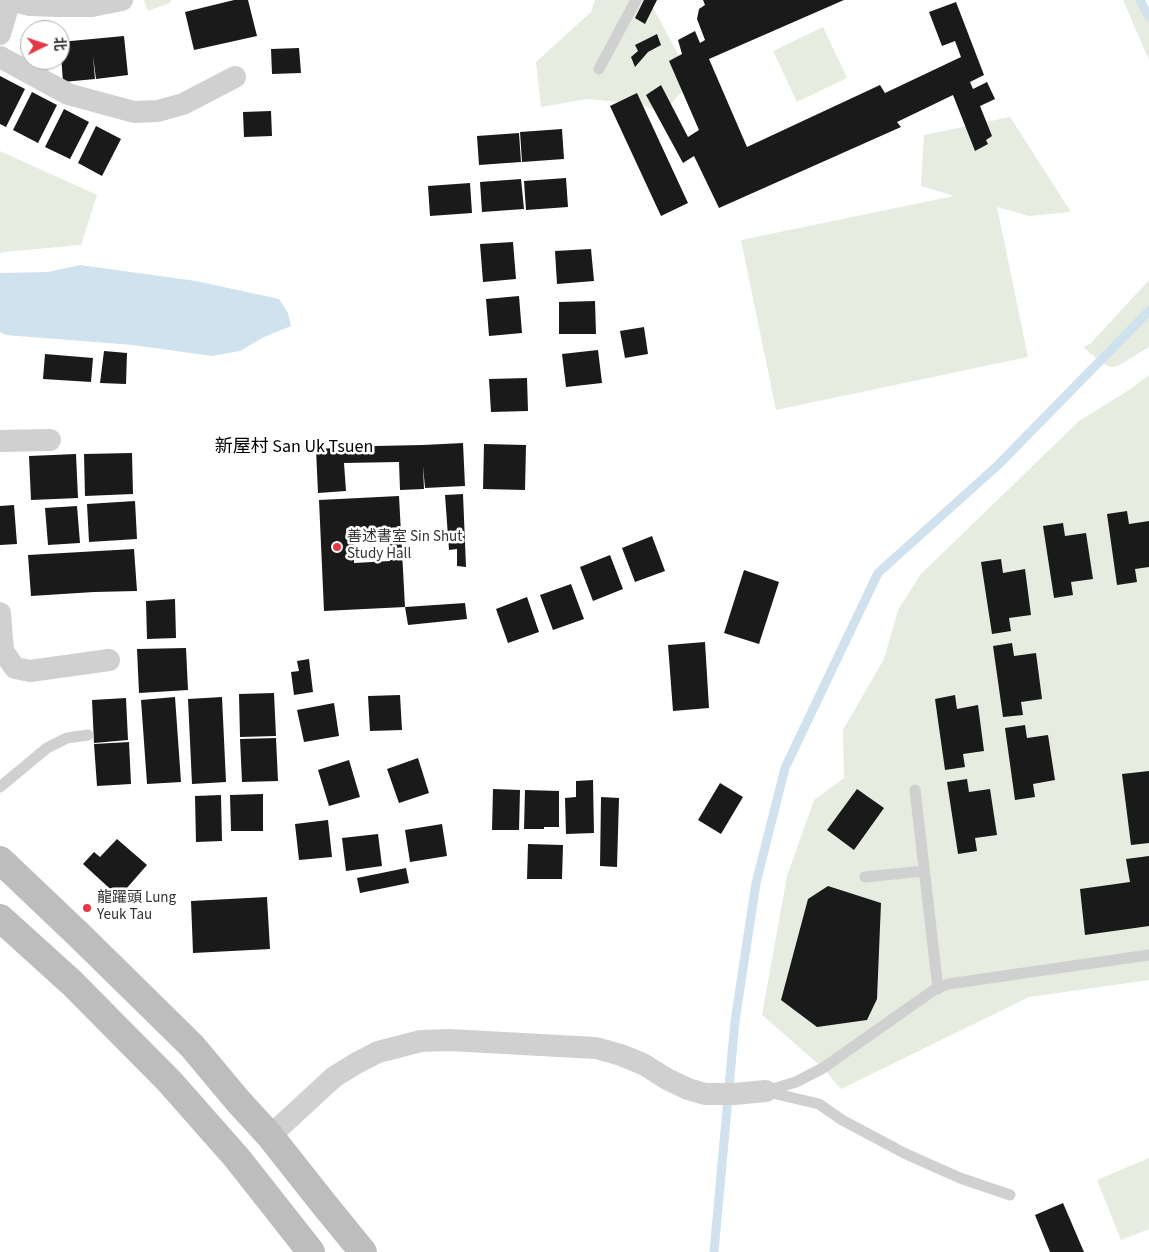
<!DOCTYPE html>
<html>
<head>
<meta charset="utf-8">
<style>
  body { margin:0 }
  #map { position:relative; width:1149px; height:1252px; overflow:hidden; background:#fff; font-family:"Source Sans 3","Noto Sans SC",sans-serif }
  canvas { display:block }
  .north { position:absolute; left:20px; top:20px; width:50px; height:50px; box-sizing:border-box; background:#fff; border:1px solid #adadad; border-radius:50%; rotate:86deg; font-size:14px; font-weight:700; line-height:20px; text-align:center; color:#333 }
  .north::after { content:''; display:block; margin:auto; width:18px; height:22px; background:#e63946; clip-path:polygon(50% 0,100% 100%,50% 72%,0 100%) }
</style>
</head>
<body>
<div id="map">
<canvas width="1149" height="1252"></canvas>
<div class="north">北</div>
</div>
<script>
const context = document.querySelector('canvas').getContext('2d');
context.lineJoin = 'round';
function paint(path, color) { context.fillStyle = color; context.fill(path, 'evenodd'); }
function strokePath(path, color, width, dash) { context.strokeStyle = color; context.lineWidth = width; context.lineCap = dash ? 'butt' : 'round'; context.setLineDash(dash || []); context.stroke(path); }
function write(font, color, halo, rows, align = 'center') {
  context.font = font + ' "Source Sans 3","Noto Sans SC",sans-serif'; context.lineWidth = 5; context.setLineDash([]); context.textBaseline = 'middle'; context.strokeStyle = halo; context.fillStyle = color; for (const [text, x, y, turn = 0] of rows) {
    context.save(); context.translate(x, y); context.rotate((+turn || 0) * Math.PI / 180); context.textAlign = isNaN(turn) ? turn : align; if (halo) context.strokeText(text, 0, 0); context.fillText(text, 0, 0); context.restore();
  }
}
const green = new Path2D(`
  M 144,0 L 171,0 L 170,3 L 148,11 Z
  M 595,0 L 649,0 L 692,80 L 663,113 L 639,104 L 587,99 L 541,107 L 536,62 L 591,12 Z
  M 1123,0 L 1139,0 L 1149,21 L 1149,60 Z
  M 823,27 L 847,78 L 797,102 L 773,51 Z
  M 1010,117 L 1071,212 L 1029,216 L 997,207 L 1028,357 L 776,410 L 741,240 L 954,196 L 921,186 L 924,135 Z
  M 0,151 L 97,195 L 81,245 L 3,252 L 0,254 Z
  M 1149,280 L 1149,307 L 1097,359 L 1083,347 L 1090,344 Z
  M 1149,315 L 1149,347 L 1118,366 L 1110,367 L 1103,363 Z
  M 1149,375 L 1149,980 L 1029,997 L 841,1089 L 823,1068 L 762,1015 L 787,876 L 814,800 L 844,778 L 843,730 L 884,659 L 898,610 L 921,574 L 1079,421 L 1132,388 Z
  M 1149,1158 L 1149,1229 L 1121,1240 L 1097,1180 Z`);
const water = new Path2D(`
  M 80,265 L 196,281 L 279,299 L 288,313 L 291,326 L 264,337 L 240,351 L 212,356 L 133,345 L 6,335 L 0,332 L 0,273 L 48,272 Z`);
const stream = new Path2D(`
  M 1140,0 L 1149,17
  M 714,1252 L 735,1021 L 756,883 L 785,768 L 878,573 L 997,466 L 1149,311`);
const building = new Path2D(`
  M 234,0 L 248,0 L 257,36 L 194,50 L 185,12 Z
  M 644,0 L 657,0 L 645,24 L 635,18 Z
  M 703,0 L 844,0 L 709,59 L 747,147 L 880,85 L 885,93 L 961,57 L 955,41 L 942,46 L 929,12 L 956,2 L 984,75 L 970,82 L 973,89 L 987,82 L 995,99 L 980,106 L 992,136 L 986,140 L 988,144 L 975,151 L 953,95 L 897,122 L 901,127 L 719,208 L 694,156 L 683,163 L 646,95 L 661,85 L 688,137 L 699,130 L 669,61 L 682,54 L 678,40 L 695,31 L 700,43 L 705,40 L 697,19 L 699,9 L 705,5 Z
  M 657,34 L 661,45 L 648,52 L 635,67 L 631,57 L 638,51 L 635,45 Z
  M 124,36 L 128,75 L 96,79 L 93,56 L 95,79 L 63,82 L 60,42 Z
  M 299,48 L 301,73 L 272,74 L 271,49 Z
  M 0,76 L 25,89 L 6,127 L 0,124 Z
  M 32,92 L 57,105 L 38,143 L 13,130 Z
  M 637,93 L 688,203 L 661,216 L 610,106 Z
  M 64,109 L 89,122 L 70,159 L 45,147 Z
  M 271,111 L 272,136 L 244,137 L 243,112 Z
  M 96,126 L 121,139 L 102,176 L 78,163 Z
  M 562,129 L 564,159 L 522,162 L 520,132 Z
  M 519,133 L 521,162 L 479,165 L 477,136 Z
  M 566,178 L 568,207 L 526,210 L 524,181 Z
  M 521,179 L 524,209 L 482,212 L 480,182 Z
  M 470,183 L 472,213 L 430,216 L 428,186 Z
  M 513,242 L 516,279 L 483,282 L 480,244 Z
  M 591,249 L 594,281 L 557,284 L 555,251 Z
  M 519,296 L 522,333 L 489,336 L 486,299 Z
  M 595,301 L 596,334 L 559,334 L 559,302 Z
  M 644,327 L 648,354 L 625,358 L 620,331 Z
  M 598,350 L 602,383 L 566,387 L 562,354 Z
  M 104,351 L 127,353 L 126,384 L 100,383 Z
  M 45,354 L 93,358 L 91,382 L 43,379 Z
  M 527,378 L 528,411 L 491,412 L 489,379 Z
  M 463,443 L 465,486 L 425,488 L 423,466 L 424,489 L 400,490 L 399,462 L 344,463 L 346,491 L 318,493 L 316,449 L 375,446 L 423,445 Z
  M 484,444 L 526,445 L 525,490 L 483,489 Z
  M 132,453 L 133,494 L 85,496 L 84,454 Z
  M 76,454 L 78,498 L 31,500 L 29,456 Z
  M 463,494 L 466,567 L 457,566 L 457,549 L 449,550 L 445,495 Z
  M 399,496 L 405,607 L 465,603 L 467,619 L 408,625 L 405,607 L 324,611 L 319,500 ZM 389,531 L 390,561 L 354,563 L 353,532 Z
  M 135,501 L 137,539 L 89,542 L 87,504 Z
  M 14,505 L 17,544 L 0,545 L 0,506 Z
  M 77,506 L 80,543 L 48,545 L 45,508 Z
  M 1127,511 L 1129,524 L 1149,521 L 1149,567 L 1135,569 L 1137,582 L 1117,585 L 1107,514 Z
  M 1063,523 L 1065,536 L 1086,533 L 1093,579 L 1071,582 L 1073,595 L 1054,598 L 1043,526 Z
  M 652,536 L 665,571 L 635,582 L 622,548 Z
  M 134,549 L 137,591 L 94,592 L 31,596 L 28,555 Z
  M 610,555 L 623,589 L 593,601 L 580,567 Z
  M 1001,559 L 1003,573 L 1025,569 L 1031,615 L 1009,618 L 1011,631 L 992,634 L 981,562 Z
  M 744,570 L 779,582 L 759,644 L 724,633 Z
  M 571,584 L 584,619 L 553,630 L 540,595 Z
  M 527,597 L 539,632 L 508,643 L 496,609 Z
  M 175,599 L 176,638 L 147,639 L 146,601 Z
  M 705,642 L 709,708 L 673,711 L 668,645 Z
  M 1012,643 L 1014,656 L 1036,653 L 1042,699 L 1021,702 L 1023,715 L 1003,717 L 993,646 Z
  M 186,648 L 188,690 L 139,693 L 137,649 Z
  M 309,659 L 313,692 L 294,695 L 291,672 L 299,671 L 297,661 Z
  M 274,693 L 276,736 L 240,737 L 239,694 Z
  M 400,695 L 402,730 L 370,731 L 368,696 Z
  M 955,695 L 957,709 L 978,705 L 984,751 L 963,754 L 965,767 L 945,770 L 935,699 Z
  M 175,697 L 181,782 L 147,784 L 141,700 Z
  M 222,697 L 226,782 L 192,784 L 188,699 Z
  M 126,698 L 128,740 L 94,743 L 92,700 Z
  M 334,703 L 339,736 L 304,742 L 297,710 Z
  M 1025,725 L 1027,738 L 1048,735 L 1055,780 L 1033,784 L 1035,797 L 1015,800 L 1005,728 Z
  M 276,738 L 278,781 L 242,782 L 240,739 Z
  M 129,742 L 131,784 L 97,786 L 94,744 Z
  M 418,758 L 429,793 L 399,803 L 387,769 Z
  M 349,760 L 360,797 L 329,806 L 318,770 Z
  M 1149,771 L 1149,843 L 1131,845 L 1122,774 Z
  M 967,779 L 969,792 L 990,789 L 997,835 L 975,838 L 977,851 L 958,854 L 947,782 Z
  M 593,780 L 594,833 L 566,834 L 565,798 L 576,797 L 576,781 Z
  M 720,783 L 743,797 L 721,834 L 698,820 Z
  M 493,789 L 520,790 L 519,830 L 492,830 Z
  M 857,789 L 884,808 L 854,850 L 827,830 Z
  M 525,790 L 559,791 L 559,827 L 544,827 L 544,829 L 524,829 Z
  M 263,794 L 263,831 L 231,831 L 230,795 Z
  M 221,795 L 222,841 L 196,842 L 195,796 Z
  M 601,797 L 619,798 L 617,867 L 600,866 Z
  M 328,820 L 332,857 L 299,860 L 295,824 Z
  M 442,824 L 447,856 L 410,862 L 405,830 Z
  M 378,834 L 382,866 L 346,871 L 342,838 Z
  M 117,839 L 147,865 L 119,897 L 83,864 L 94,852 L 100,857 Z
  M 528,844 L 563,845 L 562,879 L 527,879 Z
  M 1149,856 L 1149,926 L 1085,935 L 1080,889 L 1130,882 L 1126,859 Z
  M 406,868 L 409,883 L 360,893 L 357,878 Z
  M 828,886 L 881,903 L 877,999 L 867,1020 L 817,1027 L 781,1000 L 808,899 Z
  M 267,897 L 270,949 L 193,953 L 191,901 Z
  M 1063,1203 L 1084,1252 L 1050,1252 L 1035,1215 Z`);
const service = new Path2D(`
  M 599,69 L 636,0
  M 0,787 L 47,748 L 67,738 L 88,735
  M 915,790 L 938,989
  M 865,877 L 924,871
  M 766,1091 L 796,1082 L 823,1068 L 934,990 L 948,984 L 1149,955
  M 768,1092 L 819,1104 L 842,1120 L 906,1154 L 960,1178 L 1010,1195`);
const minor = new Path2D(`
  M 11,0 L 30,5 L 57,6 L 92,6 L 122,0
  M 0,34 L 10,0
  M 0,57 L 68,94 L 134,112 L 158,111 L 183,104 L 235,77
  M 0,441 L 50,440
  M 0,613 L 3,651 L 15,668 L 30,671 L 109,660
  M 270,1136 L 334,1077 L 355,1064 L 378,1052 L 421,1041 L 449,1040 L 596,1048 L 621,1055 L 643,1064 L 667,1079 L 688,1089 L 705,1094 L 734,1094 L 766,1091`);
const secondary = new Path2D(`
  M 0,860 L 79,935 L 192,1046 L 238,1101 L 270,1136 L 323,1203 L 363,1252
  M 0,918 L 72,983 L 170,1082 L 237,1158 L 311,1252`);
const markers = [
  [337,547,5,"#e63946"],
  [87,908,5,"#e63946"]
];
const poiNames = [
  ["善述書室 Sin Shut",347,538],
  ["Study Hall",347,555],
  ["龍躍頭 Lung",97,899],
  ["Yeuk Tau",97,916]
];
const quarterNames = [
  ["新屋村 San Uk Tsuen",294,448]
];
paint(green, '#e6ecdf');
paint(water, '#cfe2ee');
strokePath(stream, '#cfe2ee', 9);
paint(building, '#1a1a1a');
strokePath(service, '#d0d0d0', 11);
strokePath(minor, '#d0d0d0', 22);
strokePath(secondary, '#bdbdbd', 28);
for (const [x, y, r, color] of markers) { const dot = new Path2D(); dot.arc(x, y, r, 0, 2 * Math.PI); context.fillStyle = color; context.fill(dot); strokePath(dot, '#fff', 2); }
write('15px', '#333', '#fff', poiNames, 'left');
write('18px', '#000', '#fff', quarterNames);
</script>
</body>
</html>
